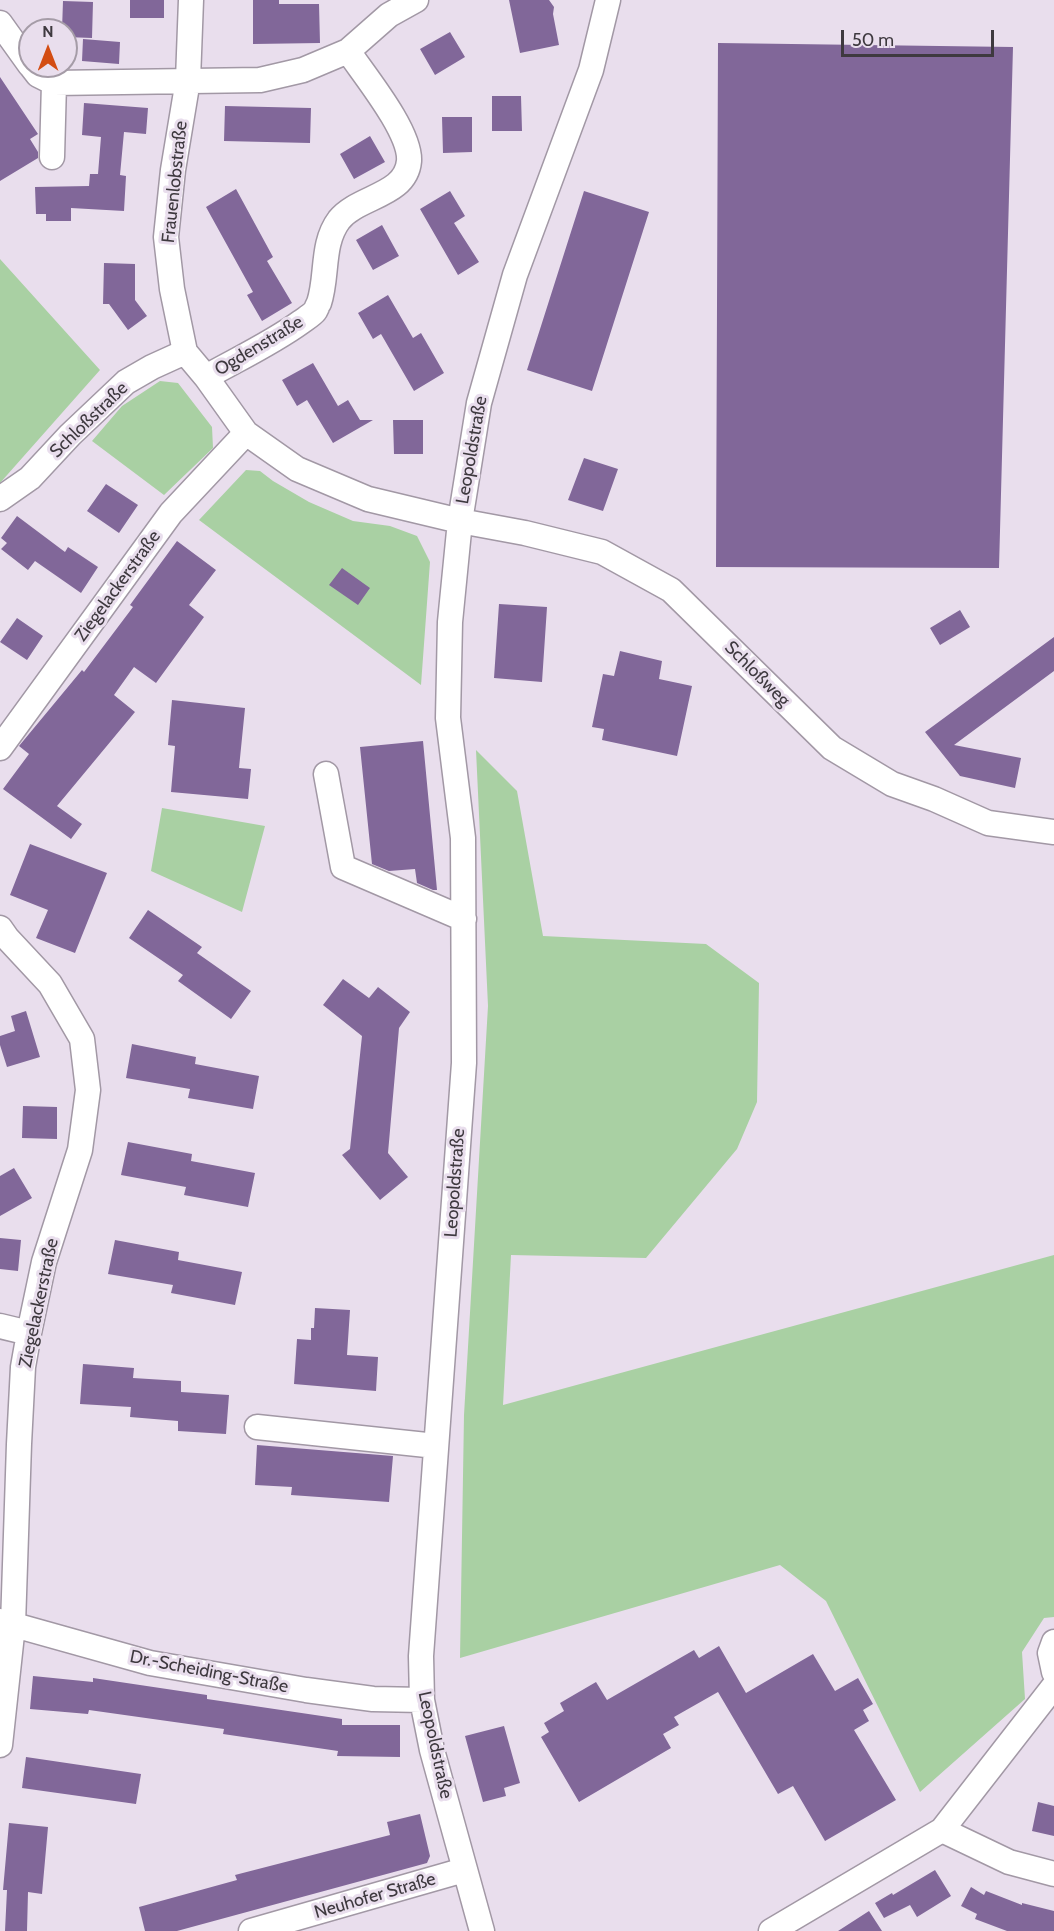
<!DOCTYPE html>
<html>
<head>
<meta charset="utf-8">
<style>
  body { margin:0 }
  #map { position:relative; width:1054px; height:1931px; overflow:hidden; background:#e9deed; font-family:Cabin,sans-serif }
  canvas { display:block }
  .north { position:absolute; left:18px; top:18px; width:60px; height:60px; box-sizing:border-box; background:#e9deed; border:2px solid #a59ca7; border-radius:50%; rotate:0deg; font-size:16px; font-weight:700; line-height:24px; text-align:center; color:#3e393f }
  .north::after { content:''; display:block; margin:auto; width:21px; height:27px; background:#d34d13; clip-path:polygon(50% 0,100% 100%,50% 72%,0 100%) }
  .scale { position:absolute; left:841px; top:30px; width:153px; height:27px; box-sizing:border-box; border:3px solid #3e393f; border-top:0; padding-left:8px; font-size:18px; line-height:21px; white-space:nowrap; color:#3e393f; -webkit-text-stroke:4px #e9deed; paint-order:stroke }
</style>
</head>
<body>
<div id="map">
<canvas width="1054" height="1931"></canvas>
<div class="north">N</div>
<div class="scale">50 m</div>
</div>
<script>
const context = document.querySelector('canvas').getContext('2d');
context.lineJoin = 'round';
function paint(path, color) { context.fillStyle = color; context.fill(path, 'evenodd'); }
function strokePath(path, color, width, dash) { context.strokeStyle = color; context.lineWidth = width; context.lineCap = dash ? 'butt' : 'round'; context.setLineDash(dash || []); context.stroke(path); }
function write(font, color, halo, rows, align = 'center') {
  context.font = font + ' Cabin,sans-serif'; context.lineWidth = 6; context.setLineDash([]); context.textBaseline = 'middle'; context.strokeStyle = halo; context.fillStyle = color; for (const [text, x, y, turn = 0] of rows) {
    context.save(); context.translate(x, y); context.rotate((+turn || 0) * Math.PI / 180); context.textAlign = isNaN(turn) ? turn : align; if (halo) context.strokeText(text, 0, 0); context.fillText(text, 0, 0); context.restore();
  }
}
const green = new Path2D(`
  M 0,259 L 100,370 L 0,483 Z
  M 160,381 L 178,383 L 212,427 L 213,448 L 164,495 L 92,441 L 122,406 Z
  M 246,470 L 260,471 L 273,481 L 309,502 L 353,521 L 390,526 L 417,536 L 430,562 L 421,685 L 199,520 Z
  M 476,750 L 517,791 L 543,936 L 706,944 L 759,983 L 757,1102 L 737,1149 L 646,1258 L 511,1255 L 503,1405 L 1054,1255 L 1054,1617 L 1044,1618 L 1022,1652 L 1025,1699 L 920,1792 L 826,1601 L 780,1565 L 460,1658 L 464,1415 L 488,1006 Z
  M 162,808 L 265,826 L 242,912 L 151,871 Z`);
const building = new Path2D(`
  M 130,0 L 164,0 L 164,18 L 130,18 Z
  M 253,0 L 279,0 L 279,4 L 319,4 L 320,43 L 253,44 Z
  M 509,0 L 549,0 L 554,7 L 553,14 L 559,45 L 520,53 Z
  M 63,1 L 93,2 L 92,38 L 66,37 L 66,30 L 62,30 Z
  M 450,32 L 465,57 L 435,75 L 420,49 Z
  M 83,39 L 120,42 L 119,64 L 82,61 Z
  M 718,43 L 1013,47 L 999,568 L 716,567 Z
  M 0,77 L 38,134 L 30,139 L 38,152 L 38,158 L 0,181 Z
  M 492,96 L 521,96 L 522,131 L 492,131 Z
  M 84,103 L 148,108 L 146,134 L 124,132 L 120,175 L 126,176 L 124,211 L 71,208 L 71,221 L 46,221 L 46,214 L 36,214 L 35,187 L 89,186 L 90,174 L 98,174 L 101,137 L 82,135 Z
  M 225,106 L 311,108 L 310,143 L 224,141 Z
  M 442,117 L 472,117 L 472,152 L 443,153 Z
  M 370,136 L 385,162 L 354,179 L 340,154 Z
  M 236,189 L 273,257 L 267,261 L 292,303 L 262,321 L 247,295 L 253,292 L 206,207 Z
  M 450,191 L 465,216 L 454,223 L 479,262 L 458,275 L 420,209 Z
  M 584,191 L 649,212 L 592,391 L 527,370 Z
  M 382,225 L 399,256 L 373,270 L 356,240 Z
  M 104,263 L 135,264 L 135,300 L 147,316 L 128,330 L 109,304 L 103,304 Z
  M 388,295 L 413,338 L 421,333 L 444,373 L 414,391 L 381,334 L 373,339 L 358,313 Z
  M 313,363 L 338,406 L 348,400 L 360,420 L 373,420 L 333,443 L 307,400 L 297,406 L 282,380 Z
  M 393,420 L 423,420 L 423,454 L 394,454 Z
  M 584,458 L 618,469 L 603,511 L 568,500 Z
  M 106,484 L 138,505 L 119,533 L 87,511 Z
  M 17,516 L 65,552 L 68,547 L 98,567 L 81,593 L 35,561 L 28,570 L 1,549 L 7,543 L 1,538 Z
  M 177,541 L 216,570 L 189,605 L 204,617 L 156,683 L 134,667 L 114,695 L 135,712 L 57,806 L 82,824 L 71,839 L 3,789 L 29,754 L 19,746 L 82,670 L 84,672 L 133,607 L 130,605 Z
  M 342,568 L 370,588 L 358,605 L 329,585 Z
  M 499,604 L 547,607 L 542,682 L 494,678 Z
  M 960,610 L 970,627 L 940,645 L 930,628 Z
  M 17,618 L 43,636 L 27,660 L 0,642 Z
  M 1054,637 L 1054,671 L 954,745 L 1021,758 L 1015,788 L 960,776 L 925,732 Z
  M 620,651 L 662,661 L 659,679 L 692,686 L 677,756 L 602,740 L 604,729 L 592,727 L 603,674 L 614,676 Z
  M 172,700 L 245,708 L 239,768 L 251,769 L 248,799 L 171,792 L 175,746 L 168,745 Z
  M 423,741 L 437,890 L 433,890 L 417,883 L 415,869 L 389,871 L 372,864 L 360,747 Z
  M 30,844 L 107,873 L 75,953 L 36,938 L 48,910 L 10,895 Z
  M 148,910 L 202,947 L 197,953 L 251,991 L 231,1019 L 178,981 L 183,975 L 129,938 Z
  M 343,979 L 369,998 L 378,987 L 410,1012 L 399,1028 L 388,1153 L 408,1177 L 380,1200 L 342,1155 L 350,1149 L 362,1036 L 323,1005 Z
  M 26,1011 L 40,1057 L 7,1067 L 0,1045 L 0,1036 L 15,1031 L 11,1016 Z
  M 132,1044 L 196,1057 L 195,1064 L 259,1076 L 253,1109 L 188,1098 L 190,1089 L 126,1078 Z
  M 23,1106 L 57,1107 L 57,1139 L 22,1138 Z
  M 128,1142 L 192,1154 L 191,1161 L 255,1173 L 248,1207 L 184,1195 L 186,1187 L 121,1175 Z
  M 14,1168 L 32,1198 L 0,1216 L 0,1176 Z
  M 0,1238 L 21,1240 L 18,1271 L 0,1269 Z
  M 115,1240 L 179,1252 L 178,1260 L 242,1272 L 235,1305 L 171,1293 L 173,1285 L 108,1274 Z
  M 315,1308 L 350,1310 L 347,1355 L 378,1357 L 376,1391 L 294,1384 L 297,1339 L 311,1340 L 311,1328 L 314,1328 Z
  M 83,1364 L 134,1368 L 133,1378 L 181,1381 L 181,1392 L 229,1395 L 226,1434 L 178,1431 L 178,1421 L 130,1417 L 131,1407 L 80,1404 Z
  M 257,1445 L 393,1456 L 389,1502 L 291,1495 L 292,1487 L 255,1485 Z
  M 719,1646 L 746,1693 L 813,1654 L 835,1691 L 858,1678 L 873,1704 L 863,1710 L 869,1721 L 854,1730 L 896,1800 L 825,1841 L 793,1786 L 778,1794 L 718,1692 L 674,1717 L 679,1725 L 663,1734 L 671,1748 L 579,1802 L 541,1737 L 549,1732 L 544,1723 L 564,1711 L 560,1703 L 596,1682 L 607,1700 L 694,1650 L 699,1658 Z
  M 33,1676 L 93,1682 L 93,1678 L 207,1695 L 207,1699 L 342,1719 L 342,1725 L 400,1725 L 400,1757 L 337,1756 L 338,1751 L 223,1734 L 224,1729 L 89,1710 L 88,1714 L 30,1709 Z
  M 504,1726 L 520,1783 L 504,1788 L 506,1796 L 483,1802 L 465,1736 Z
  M 26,1757 L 141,1774 L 136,1804 L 22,1788 Z
  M 1038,1802 L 1054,1806 L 1054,1836 L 1032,1831 Z
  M 420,1814 L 430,1856 L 427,1863 L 177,1931 L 145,1931 L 139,1907 L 237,1880 L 235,1875 L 390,1835 L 387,1822 Z
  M 9,1823 L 48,1827 L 42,1894 L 28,1892 L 27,1931 L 5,1931 L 7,1890 L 3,1890 Z
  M 935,1870 L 951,1896 L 917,1917 L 910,1905 L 884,1918 L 875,1903 L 892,1893 L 893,1895 Z
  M 971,1887 L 984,1895 L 986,1891 L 1022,1905 L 1022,1903 L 1054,1911 L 1054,1931 L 1007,1931 L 975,1919 L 977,1914 L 961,1906 Z
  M 869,1911 L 882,1931 L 838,1931 Z`);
const street = new Path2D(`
  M 191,0 L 188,80 L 173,170 L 166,237 L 172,289 L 185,352 L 206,377 L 246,433 L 297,469 L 368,499 L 460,521 L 525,533 L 602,552 L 671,590 L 832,748 L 892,784 L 934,799 L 988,823 L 1054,832
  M 0,23 L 30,65
  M 31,66 L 38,75 L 54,83 L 260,80 L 303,70 L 348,51 L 389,15 L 416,0
  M 52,157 L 54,83
  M 206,377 C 238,359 272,343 301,322 C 305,319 312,315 315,311 C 316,310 318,304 319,303 C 328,276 321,244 339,220 C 358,196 406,196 409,161 C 411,132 365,76 348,51
  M 0,499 L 30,478 L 70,435 L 126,382 L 152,367 L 185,352
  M 0,748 L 171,513 L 246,433
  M 326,774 L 343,867 L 464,919
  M 0,928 L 7,938 L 50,984 L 82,1039 L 88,1090 L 80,1150 L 44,1262 L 29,1333 L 23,1367 L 19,1444 L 13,1625 L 0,1745
  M 0,1326 L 29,1333
  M 257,1427 L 436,1446
  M 0,1621 L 150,1663 L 306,1690 L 373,1699 L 422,1700
  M 1054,1642 L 1050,1653 L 1054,1672
  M 942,1830 L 1009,1862 L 1054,1874
  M 251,1931 L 464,1870
  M 482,1931 L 432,1750 L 422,1700 L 421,1656 L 464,1063 L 463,838 L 448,718 L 450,622 L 460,521 L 479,403 L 515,275 L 591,70 L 608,0
  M 771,1931 L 942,1830 L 1054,1686`);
const streetNames = [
  ["Frauenlobstraße",175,182,-84],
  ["Ogdenstraße",259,346,-31],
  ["Schloßstraße",89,420,-44],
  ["Leopoldstraße",472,450,-80],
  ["Ziegelackerstraße",118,586,-54],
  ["Schloßweg",757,674,45],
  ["Leopoldstraße",455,1183,-86],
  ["Ziegelackerstraße",39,1303,-78],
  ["Dr.-Scheiding-Straße",209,1672,11],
  ["Leopoldstraße",435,1745,78],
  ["Neuhofer Straße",375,1896,-16]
];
paint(green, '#a9d0a3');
paint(building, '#816799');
strokePath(street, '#a298a5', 27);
strokePath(street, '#fff', 24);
write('18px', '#3e393f', '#e9deed', streetNames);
</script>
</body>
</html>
